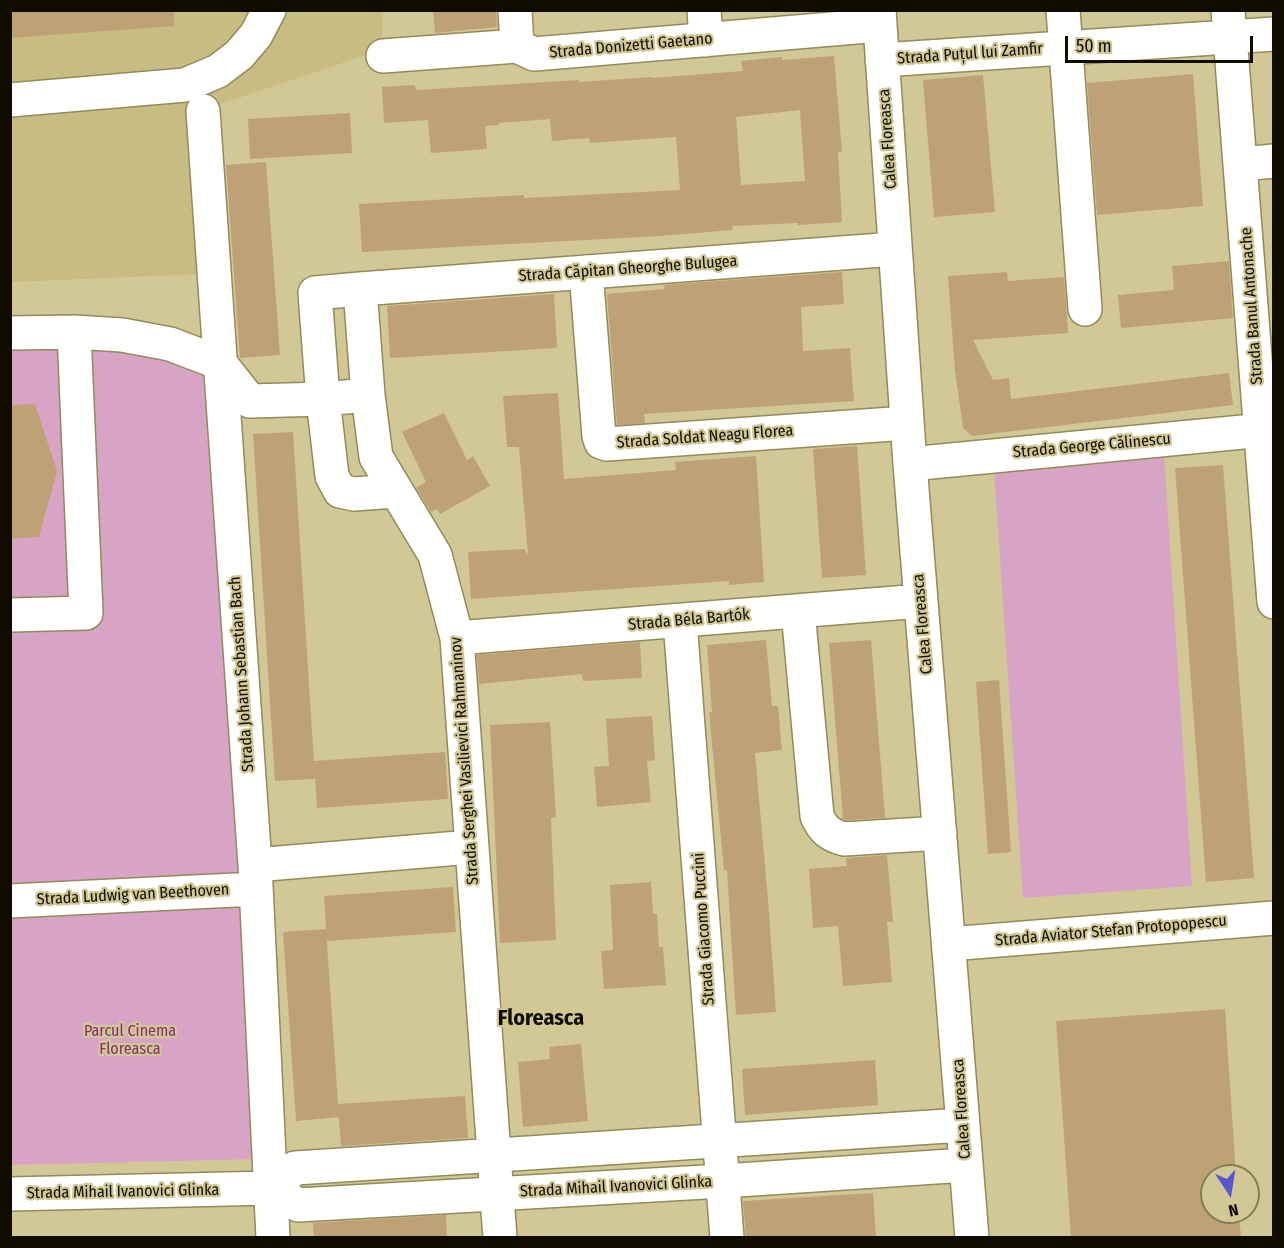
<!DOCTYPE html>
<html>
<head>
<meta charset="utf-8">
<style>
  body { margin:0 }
  #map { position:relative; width:1284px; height:1248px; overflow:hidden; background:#d1c895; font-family:"Fira Sans Condensed",sans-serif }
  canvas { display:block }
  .frame { position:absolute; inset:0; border:12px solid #100d00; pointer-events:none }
  .north { position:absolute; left:1200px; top:1164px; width:60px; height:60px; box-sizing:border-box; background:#d1c895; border:2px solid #847d59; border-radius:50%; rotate:168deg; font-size:16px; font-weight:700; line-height:24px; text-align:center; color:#100d00 }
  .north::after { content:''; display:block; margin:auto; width:21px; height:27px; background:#5957cf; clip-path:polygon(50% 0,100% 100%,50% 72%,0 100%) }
  .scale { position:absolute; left:1065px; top:36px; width:188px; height:27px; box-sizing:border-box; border:3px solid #100d00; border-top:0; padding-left:8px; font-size:18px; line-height:21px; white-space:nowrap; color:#100d00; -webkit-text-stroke:4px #d1c895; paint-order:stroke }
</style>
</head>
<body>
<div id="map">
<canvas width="1284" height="1248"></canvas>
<div class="frame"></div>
<div class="north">N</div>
<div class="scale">50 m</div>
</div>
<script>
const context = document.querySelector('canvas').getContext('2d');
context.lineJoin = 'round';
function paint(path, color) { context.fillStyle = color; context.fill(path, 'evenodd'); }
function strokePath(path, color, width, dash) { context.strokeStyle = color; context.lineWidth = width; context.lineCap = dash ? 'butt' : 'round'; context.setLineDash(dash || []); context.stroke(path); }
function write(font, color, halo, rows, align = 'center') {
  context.font = font + ' "Fira Sans Condensed",sans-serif'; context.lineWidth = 4.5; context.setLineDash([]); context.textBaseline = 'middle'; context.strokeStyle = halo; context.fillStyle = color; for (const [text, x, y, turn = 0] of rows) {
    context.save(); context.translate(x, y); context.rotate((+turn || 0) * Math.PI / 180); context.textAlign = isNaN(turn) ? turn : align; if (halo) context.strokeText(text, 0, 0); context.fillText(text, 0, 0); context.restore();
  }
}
const built = new Path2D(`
  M 10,11 L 383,11 L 381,50 L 191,114 L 200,274 L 11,282 Z`);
const green = new Path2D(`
  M 115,347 L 148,350 L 208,372 L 258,1159 L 11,1165 L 10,350 Z
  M 1163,439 L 1192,886 L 1023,898 L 993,455 Z`);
const building = new Path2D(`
  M 10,10 L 174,10 L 174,26 L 10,38 Z
  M 433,10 L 496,10 L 497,27 L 435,33 Z
  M 834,56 L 842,152 L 838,152 L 842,222 L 798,225 L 798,223 L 732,226 L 733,230 L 660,236 L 362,252 L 359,204 L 524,195 L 524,198 L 680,190 L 676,137 L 590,143 L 589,138 L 552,141 L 550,119 L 499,123 L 499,125 L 485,126 L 487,149 L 431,153 L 428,120 L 384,123 L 382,87 L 415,85 L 416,90 L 579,80 L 579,82 L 652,77 L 652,78 L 743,71 L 741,61 L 782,57 L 782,60 ZM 800,110 L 805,181 L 741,185 L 736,117 Z
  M 1193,74 L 1203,206 L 1097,215 L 1087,83 Z
  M 983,75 L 995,212 L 934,217 L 923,80 Z
  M 350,113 L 352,153 L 250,159 L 248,119 Z
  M 266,162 L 280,355 L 240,358 L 226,165 Z
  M 1229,261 L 1233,318 L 1121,328 L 1118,295 L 1174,290 L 1172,266 Z
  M 842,272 L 844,304 L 801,307 L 803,351 L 850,348 L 854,401 L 644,414 L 645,423 L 617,425 L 607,294 L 665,289 L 664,285 Z
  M 1007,272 L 1008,281 L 1064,277 L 1068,333 L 973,340 L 993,380 L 1009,378 L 1011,399 L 1229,373 L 1233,405 L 972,436 L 963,428 L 955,371 L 948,276 Z
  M 554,294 L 557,348 L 390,358 L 387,306 Z
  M 558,393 L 564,479 L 676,470 L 675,462 L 756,456 L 764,582 L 729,585 L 729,581 L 471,599 L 468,552 L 524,549 L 528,554 L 519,447 L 507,447 L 503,396 Z
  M 35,404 L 57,471 L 39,537 L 10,539 L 10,405 Z
  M 444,413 L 467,460 L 473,456 L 490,486 L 440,514 L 437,509 L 431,512 L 416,488 L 426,482 L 402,432 Z
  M 293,432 L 315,779 L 275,781 L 253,434 Z
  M 857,446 L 866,575 L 822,578 L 813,449 Z
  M 1223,465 L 1254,878 L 1206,882 L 1175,468 Z
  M 766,640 L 772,706 L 778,706 L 782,750 L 755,753 L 768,900 L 776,1012 L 736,1015 L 727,870 L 724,870 L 709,712 L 712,712 L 707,645 Z
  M 871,640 L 885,818 L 846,820 L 843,819 L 829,643 Z
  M 640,642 L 642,678 L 583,681 L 582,674 L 479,684 L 477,655 Z
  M 999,680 L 1011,852 L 988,854 L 976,682 Z
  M 652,716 L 655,760 L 647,761 L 651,802 L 597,807 L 594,767 L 609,766 L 606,719 Z
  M 550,722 L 556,817 L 551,818 L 556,940 L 500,943 L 490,725 Z
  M 445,752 L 448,799 L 317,808 L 314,761 Z
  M 887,855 L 893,922 L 887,922 L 892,982 L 843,986 L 838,926 L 813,928 L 809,869 L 847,866 L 846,858 Z
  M 651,882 L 653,914 L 657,914 L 659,947 L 663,947 L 666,985 L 604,989 L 601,951 L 613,950 L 610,885 Z
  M 453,887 L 456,932 L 327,941 L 324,896 Z
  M 326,929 L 339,1117 L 296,1121 L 283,932 Z
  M 1225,1009 L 1236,1176 L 1212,1176 L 1212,1212 L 1239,1212 L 1241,1238 L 1071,1238 L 1056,1021 Z
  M 581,1044 L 588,1121 L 523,1127 L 518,1062 L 550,1059 L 549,1047 Z
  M 875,1060 L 878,1105 L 745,1115 L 742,1069 Z
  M 465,1096 L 468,1138 L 341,1146 L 338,1104 Z
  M 873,1193 L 876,1238 L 746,1238 L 743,1201 Z
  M 446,1215 L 447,1238 L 314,1238 L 313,1223 Z`);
const minor = new Path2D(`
  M 515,10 L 517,46
  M 704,10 L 706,40
  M 879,10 L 910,464 L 972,1238
  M 1063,10 L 1085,309
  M 1228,10 L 1274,602
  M 383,56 L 517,46 L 534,54 L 880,25
  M 882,60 L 1274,34
  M 10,100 L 185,85 L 218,71 L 239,55 L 256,35 L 269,10
  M 203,111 L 255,865 L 273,1238
  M 1242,164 L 1274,161
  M 586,272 L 599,436 L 601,442 L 607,444 L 907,423
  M 360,289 L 315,293 L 323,399 L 332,476 L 340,491 L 354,494 L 395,491
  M 10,333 L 74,332 L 122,335 L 170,344 L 220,363 L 250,401 L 323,399 L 368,395
  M 910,464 L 1274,429
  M 798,611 L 817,816 C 823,830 830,835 844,839 L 940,833
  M 10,615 L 86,613 L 74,332
  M 680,621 L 727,1238
  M 457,638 L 921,601
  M 255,865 L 471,847
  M 10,901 L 256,889
  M 949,944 L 1274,918
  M 271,1188 L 295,1168 L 963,1125
  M 10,1194 L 271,1188 L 298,1205 L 723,1181 L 966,1165
  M 500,1238 L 457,638 L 435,555 L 376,457 L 368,395 L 360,289 L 895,249`);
const streetNames = [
  ["Strada Donizetti Gaetano",631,46,-5],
  ["Strada Puțul lui Zamfir",970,54,-4],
  ["Calea Floreasca",888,139,-94],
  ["Strada Căpitan Gheorghe Bulugea",628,269,-4],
  ["Strada Banul Antonache",1252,306,-94],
  ["Strada Soldat Neagu Florea",705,437,-4],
  ["Strada George Călinescu",1092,446,-5],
  ["Strada Béla Bartók",689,620,-5],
  ["Calea Floreasca",923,624,-95],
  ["Strada Johann Sebastian Bach",242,674,-94],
  ["Strada Serghei Vasilievici Rahmaninov",465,761,-94],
  ["Strada Ludwig van Beethoven",133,895,-3],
  ["Strada Giacomo Puccini",704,929,-94],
  ["Strada Aviator Stefan Protopopescu",1111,931,-5],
  ["Calea Floreasca",962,1109,-94],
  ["Strada Mihail Ivanovici Glinka",616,1187,-3],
  ["Strada Mihail Ivanovici Glinka",123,1192,-1]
];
const parkNames = [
  ["Parcul Cinema",130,1032],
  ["Floreasca",130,1050]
];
const districtNames = [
  ["Floreasca",541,1019]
];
paint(built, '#c7bc81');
paint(green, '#d8a4c6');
paint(building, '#bea276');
strokePath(minor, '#938a59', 36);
strokePath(minor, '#fff', 33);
write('16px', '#100d00', '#d1c895', streetNames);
write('16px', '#852f6f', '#d1c895', parkNames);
write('bold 22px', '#100d00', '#d1c895', districtNames);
</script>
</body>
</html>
